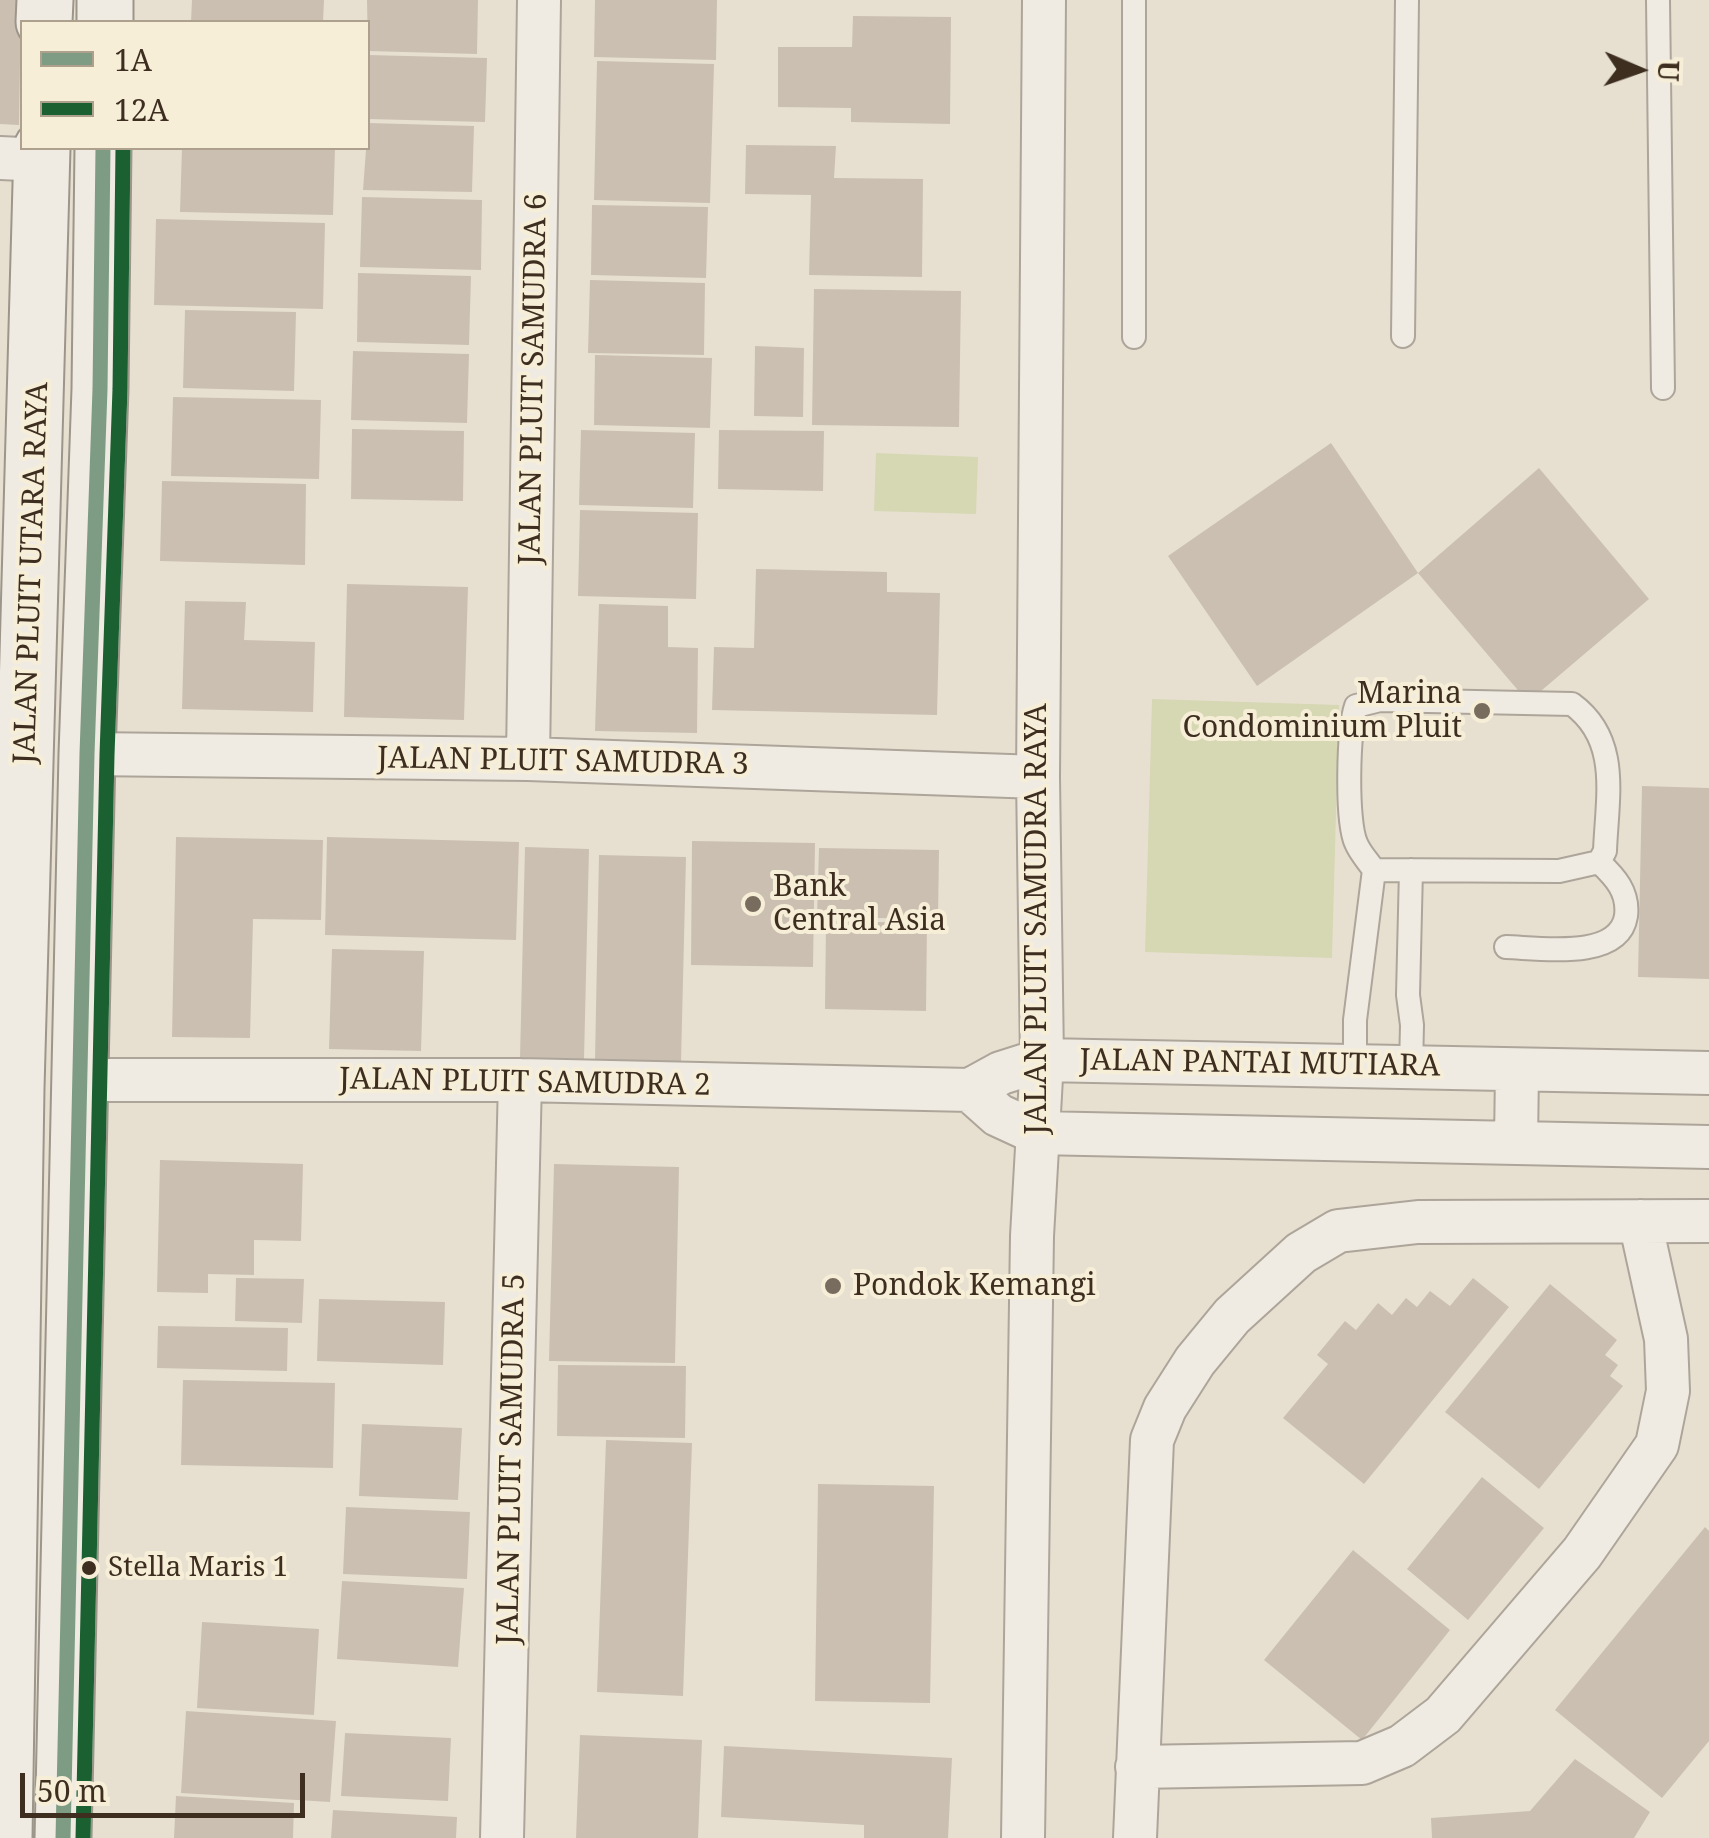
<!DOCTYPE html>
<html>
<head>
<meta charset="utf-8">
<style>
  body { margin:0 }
  #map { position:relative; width:1709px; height:1838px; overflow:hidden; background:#e7e0d1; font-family:"Noto Serif",serif }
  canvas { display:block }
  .legend { position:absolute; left:20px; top:20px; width:350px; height:130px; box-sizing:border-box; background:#f7eed8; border:2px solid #ada18e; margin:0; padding:12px 18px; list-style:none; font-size:30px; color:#3d2e20 }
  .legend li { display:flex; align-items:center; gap:20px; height:50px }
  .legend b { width:50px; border:2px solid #ada18e }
  .north { position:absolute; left:1589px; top:20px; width:100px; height:100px; -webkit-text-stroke:8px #f7eed8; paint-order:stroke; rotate:92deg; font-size:28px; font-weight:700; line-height:40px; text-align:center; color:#3d2e20 }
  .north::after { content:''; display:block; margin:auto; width:35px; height:45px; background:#3d2e20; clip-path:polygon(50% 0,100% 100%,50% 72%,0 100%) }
  .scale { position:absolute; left:20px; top:1773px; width:285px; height:45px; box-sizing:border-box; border:5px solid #3d2e20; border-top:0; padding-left:12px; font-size:30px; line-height:35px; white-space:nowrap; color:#3d2e20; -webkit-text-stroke:8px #f7eed8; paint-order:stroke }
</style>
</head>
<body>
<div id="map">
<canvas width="1709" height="1838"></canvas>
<ul class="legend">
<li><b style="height:12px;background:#7e9c83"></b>1A</li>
<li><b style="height:12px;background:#1b6031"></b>12A</li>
</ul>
<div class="north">U</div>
<div class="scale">50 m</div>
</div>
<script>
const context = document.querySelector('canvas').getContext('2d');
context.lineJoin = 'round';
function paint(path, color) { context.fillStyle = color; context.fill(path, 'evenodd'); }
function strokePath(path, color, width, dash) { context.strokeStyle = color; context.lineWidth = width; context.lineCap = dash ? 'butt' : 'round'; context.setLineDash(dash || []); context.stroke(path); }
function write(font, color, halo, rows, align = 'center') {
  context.font = font + ' "Noto Serif",serif'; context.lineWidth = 8; context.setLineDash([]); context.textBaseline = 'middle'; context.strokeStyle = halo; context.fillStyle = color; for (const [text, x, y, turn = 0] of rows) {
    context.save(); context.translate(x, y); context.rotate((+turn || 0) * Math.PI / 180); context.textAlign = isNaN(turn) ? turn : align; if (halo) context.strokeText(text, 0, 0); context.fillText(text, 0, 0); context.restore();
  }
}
const green = new Path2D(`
  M 876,453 L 978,457 L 976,514 L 874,511 Z
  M 1152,699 L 1339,705 L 1332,958 L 1145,952 Z`);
const building = new Path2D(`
  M 0,0 L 21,0 L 19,125 L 0,124 Z
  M 192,0 L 324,0 L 323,22 L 191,22 Z
  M 367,0 L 478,0 L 477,54 L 368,51 Z
  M 595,0 L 717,0 L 716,60 L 594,57 Z
  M 853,16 L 951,17 L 950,124 L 851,122 L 851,108 L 778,107 L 778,47 L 852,47 Z
  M 368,55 L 487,58 L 485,122 L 368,119 Z
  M 597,61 L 714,64 L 710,203 L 594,200 Z
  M 368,123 L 474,126 L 472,192 L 363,190 Z
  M 746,145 L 836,146 L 834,178 L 923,179 L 922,277 L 809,275 L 811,195 L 745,194 Z
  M 182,148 L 335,148 L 333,215 L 180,212 Z
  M 362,197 L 482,200 L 481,270 L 360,267 Z
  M 592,205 L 708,207 L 706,278 L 591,275 Z
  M 156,219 L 325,223 L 323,309 L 154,305 Z
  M 358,273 L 471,276 L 469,345 L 357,342 Z
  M 590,280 L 705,283 L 704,355 L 588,353 Z
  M 814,289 L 961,291 L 959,427 L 812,425 Z
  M 185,310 L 296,312 L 294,391 L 183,388 Z
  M 755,346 L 804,348 L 803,417 L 754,416 Z
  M 353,351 L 469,354 L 467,423 L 351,420 Z
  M 595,355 L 712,358 L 710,428 L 594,425 Z
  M 173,397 L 321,400 L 319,479 L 171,476 Z
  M 352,429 L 464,431 L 463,501 L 351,499 Z
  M 581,430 L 695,433 L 693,508 L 579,505 Z
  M 719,430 L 824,431 L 823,491 L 718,489 Z
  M 1331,443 L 1418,573 L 1539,468 L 1649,599 L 1528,702 L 1418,573 L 1257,686 L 1168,556 Z
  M 162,481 L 306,484 L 305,565 L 160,561 Z
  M 580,510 L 698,513 L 696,599 L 578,596 Z
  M 756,569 L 887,572 L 887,592 L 940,593 L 937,715 L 712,710 L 714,647 L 754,648 Z
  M 347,584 L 468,587 L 464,720 L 344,717 Z
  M 185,601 L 246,602 L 244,640 L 315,642 L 313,712 L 182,709 Z
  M 599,604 L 668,606 L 668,647 L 698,648 L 697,733 L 595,731 Z
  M 1642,786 L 1709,788 L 1709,979 L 1638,977 Z
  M 176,837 L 323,840 L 321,920 L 253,919 L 250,1038 L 172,1037 Z
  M 327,837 L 519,842 L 516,940 L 325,935 Z
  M 692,841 L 815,843 L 813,967 L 691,965 Z
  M 525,847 L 589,849 L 584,1059 L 520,1058 Z
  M 819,848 L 939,850 L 938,919 L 817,917 Z
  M 599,855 L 686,857 L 681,1062 L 595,1060 Z
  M 826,921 L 927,923 L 926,1011 L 825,1009 Z
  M 332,949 L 424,951 L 421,1051 L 329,1049 Z
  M 160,1160 L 303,1164 L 301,1241 L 254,1240 L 254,1275 L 208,1274 L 208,1293 L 157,1292 Z
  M 554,1164 L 679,1167 L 675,1363 L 549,1361 Z
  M 236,1278 L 304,1279 L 302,1323 L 235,1321 Z
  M 1473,1278 L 1509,1307 L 1364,1484 L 1283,1418 L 1328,1364 L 1317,1355 L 1345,1321 L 1356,1330 L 1378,1303 L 1392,1315 L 1406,1298 L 1417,1307 L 1430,1291 L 1450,1306 Z
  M 1550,1284 L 1617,1340 L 1605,1355 L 1618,1365 L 1610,1376 L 1623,1386 L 1539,1489 L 1445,1412 Z
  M 319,1299 L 445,1302 L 443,1365 L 317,1361 Z
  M 158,1326 L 288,1328 L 287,1371 L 157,1368 Z
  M 558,1365 L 686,1366 L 685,1438 L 557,1436 Z
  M 183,1380 L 335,1383 L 333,1468 L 181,1465 Z
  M 362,1424 L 462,1428 L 458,1500 L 359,1496 Z
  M 606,1440 L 692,1443 L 683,1696 L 597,1692 Z
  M 1482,1477 L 1544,1528 L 1468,1620 L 1407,1569 Z
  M 818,1484 L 934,1486 L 930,1703 L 815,1701 Z
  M 346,1507 L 470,1512 L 467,1579 L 343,1574 Z
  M 1705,1527 L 1709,1531 L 1709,1741 L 1662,1798 L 1555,1710 Z
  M 1353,1550 L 1450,1630 L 1362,1740 L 1264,1660 Z
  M 342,1581 L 464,1588 L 458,1667 L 337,1659 Z
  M 202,1622 L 319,1629 L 314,1715 L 197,1708 Z
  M 186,1711 L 336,1721 L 330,1802 L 181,1793 Z
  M 345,1733 L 451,1738 L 448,1801 L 341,1796 Z
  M 580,1735 L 702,1740 L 698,1838 L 576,1838 Z
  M 724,1746 L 952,1758 L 948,1838 L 864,1838 L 864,1825 L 721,1817 Z
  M 1575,1759 L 1650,1812 L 1634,1838 L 1432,1838 L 1431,1818 L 1530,1811 Z
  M 176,1796 L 294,1803 L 293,1838 L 174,1838 Z
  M 333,1810 L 457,1817 L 456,1838 L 331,1838 Z`);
const lane = new Path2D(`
  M 1658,0 L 1663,388
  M 1403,336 L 1407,0
  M 1134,337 L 1134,0
  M 1380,700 L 1572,704 C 1621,740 1607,797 1605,851 L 1599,862 L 1559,871 L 1374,870 C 1368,861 1360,853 1356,843 C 1346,821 1348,729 1356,706 Z
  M 1506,947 C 1539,948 1619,961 1626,916 C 1629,892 1615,877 1599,862
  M 1355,1066 L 1355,1020 L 1374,870
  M 1411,1067 L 1412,1025 L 1408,995 L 1411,870`);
const street = new Path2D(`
  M 0,158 L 42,160
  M 87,754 L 528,759 L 1038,777
  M 528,759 L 539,0
  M 79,1080 L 520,1080 L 970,1090
  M 970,1090 L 998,1115 L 1037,1133 L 1709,1147
  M 970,1090 L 1001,1073 L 1042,1060 L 1709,1073
  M 1516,1143 L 1517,1070
  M 1137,1767 L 1362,1763 L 1402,1746 L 1443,1715 L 1582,1553 L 1657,1445 L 1668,1391 L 1666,1339 L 1640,1221
  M 502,1838 L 520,1080
  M 1023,1838 L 1032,1236 L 1042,1060 L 1038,777 L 1044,0
  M 1135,1838 L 1152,1440 L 1165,1408 L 1195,1361 L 1232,1316 L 1301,1253 L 1338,1231 L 1418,1222 L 1709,1221`);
const secondary = new Path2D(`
  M 44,22 L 45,0
  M 105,22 L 105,0
  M 4,1838 L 16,1088 L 42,148
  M 63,1838 L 87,754 L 100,389 L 103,148`);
const bus1 = new Path2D(`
  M 63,1838 L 87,754 L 100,389 L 103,148`);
const bus2 = new Path2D(`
  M 83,1838 L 107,755 L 120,389 L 123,148`);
const markers = [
  [1482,711,10,"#786c5e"],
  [753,904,10,"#786c5e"],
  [833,1286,10,"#786c5e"],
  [89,1568,9,"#3d2e20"]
];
const busNames = [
  ["Stella Maris 1",108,1568]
];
const streetNames = [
  ["JALAN PLUIT SAMUDRA 6",534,379,-89],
  ["JALAN PLUIT UTARA RAYA",32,573,-88],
  ["JALAN PLUIT SAMUDRA 3",563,762,1],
  ["JALAN PLUIT SAMUDRA RAYA",1037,919,-90],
  ["JALAN PANTAI MUTIARA",1260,1064,1],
  ["JALAN PLUIT SAMUDRA 2",525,1083,1],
  ["JALAN PLUIT SAMUDRA 5",512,1459,-89]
];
const poiNames = [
  ["Marina",1462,694,"right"],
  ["Condominium Pluit",1462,728,"right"],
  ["Bank",773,887],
  ["Central Asia",773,921],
  ["Pondok Kemangi",853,1286]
];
paint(green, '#d6d7b3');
paint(building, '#cbbfb2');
strokePath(lane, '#ada599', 26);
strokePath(street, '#ada599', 46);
strokePath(secondary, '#9c958a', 59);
strokePath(lane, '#efebe3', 22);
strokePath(street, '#efebe3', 42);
strokePath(secondary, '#efebe3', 55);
strokePath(bus1, '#7e9c83', 15);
strokePath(bus2, '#1b6031', 15);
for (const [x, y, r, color] of markers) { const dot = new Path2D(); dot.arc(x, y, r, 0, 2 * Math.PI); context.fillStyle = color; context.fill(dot); strokePath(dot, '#f7eed8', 4); }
write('28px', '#3d2e20', '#f7eed8', busNames, 'left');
write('30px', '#3d2e20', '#f7eed8', streetNames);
write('30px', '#3d2e20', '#f7eed8', poiNames, 'left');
</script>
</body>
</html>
